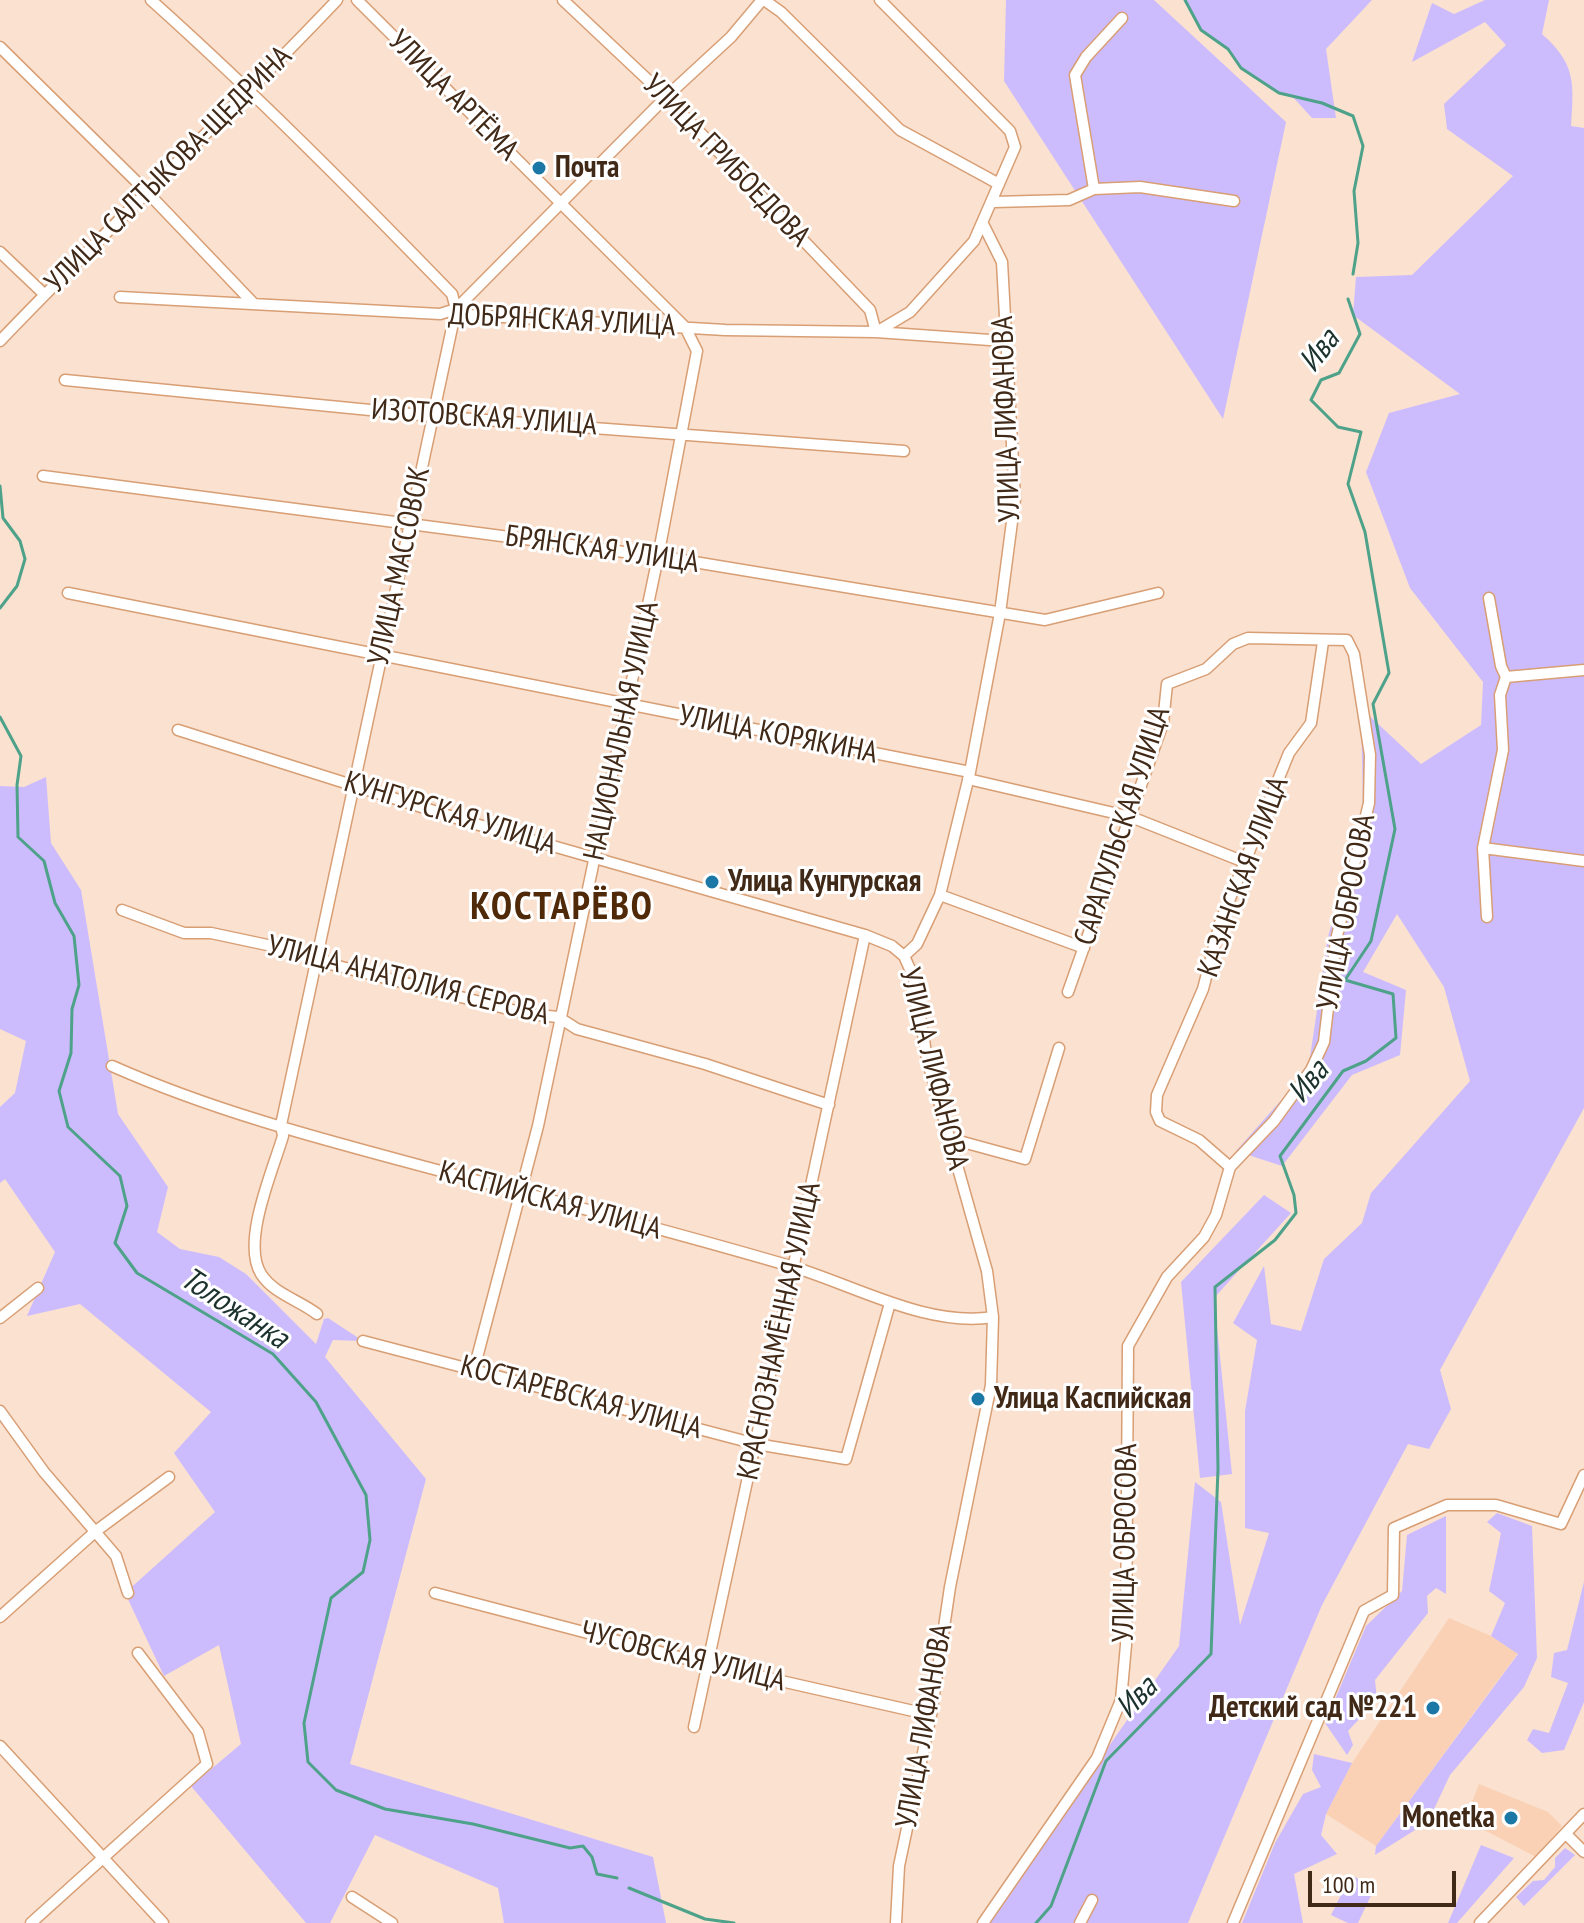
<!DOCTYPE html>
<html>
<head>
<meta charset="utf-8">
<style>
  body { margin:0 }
  #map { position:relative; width:1584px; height:1923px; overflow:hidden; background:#fae1d0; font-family:"PT Sans Narrow",sans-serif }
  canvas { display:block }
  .scale { position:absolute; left:1308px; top:1871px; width:148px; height:36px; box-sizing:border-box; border:4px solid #412918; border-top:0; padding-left:10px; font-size:24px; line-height:28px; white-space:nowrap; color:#412918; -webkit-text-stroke:6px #fff; paint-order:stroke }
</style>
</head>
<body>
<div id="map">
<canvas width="1584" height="1923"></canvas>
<div class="scale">100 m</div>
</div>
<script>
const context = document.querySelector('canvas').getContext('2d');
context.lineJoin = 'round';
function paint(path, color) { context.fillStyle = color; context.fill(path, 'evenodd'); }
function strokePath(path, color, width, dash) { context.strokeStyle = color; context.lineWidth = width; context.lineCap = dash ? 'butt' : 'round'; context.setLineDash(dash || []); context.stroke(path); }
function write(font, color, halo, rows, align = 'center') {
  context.font = font + ' "PT Sans Narrow",sans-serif'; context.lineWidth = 6; context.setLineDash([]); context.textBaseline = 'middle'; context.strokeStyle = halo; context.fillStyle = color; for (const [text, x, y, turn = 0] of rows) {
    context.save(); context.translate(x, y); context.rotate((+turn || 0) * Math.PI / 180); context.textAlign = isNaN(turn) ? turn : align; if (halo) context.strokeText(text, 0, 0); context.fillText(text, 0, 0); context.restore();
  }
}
const built = new Path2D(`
  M 1449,1618 L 1491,1636 L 1518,1653 L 1376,1846 L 1326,1814 L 1352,1763 Z
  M 1479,1784 L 1548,1812 L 1562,1826 L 1536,1857 L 1465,1820 Z`);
const green = new Path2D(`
  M 1006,0 L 1154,0 L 1286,122 L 1223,419 L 1004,81 Z
  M 1185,0 L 1372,0 L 1326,49 L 1336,118 L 1312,118 L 1292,96 L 1279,93 L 1241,68 L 1228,49 L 1201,30 Z
  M 1485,0 L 1549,0 L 1542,34 C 1576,64 1574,83 1571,126 L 1584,128 L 1584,1108 L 1440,1370 L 1451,1409 L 1429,1449 L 1408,1444 L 1322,1605 L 1188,1923 L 985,1923 L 1179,1646 L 1195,1482 L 1221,1502 L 1240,1625 L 1269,1533 L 1245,1528 L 1245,1411 L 1257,1340 L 1233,1323 L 1264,1266 L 1271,1324 L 1301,1331 L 1324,1259 L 1362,1223 L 1371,1193 L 1470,1081 L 1444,987 L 1397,914 L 1363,972 L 1406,990 L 1400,1055 L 1352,1075 L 1282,1166 L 1236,1151 L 1308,1070 L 1328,937 L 1363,809 L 1361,708 L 1421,764 L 1481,725 L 1483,682 L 1410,588 L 1366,472 L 1389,413 L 1460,394 L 1353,315 L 1356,277 L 1412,275 L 1513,176 L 1447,129 L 1444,104 L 1506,45 L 1485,22 L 1412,62 L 1432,3 L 1454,14 Z
  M 46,777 L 51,843 L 81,890 L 118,1114 L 168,1187 L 157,1232 L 180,1249 L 219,1257 L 246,1274 L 316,1344 L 324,1319 L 328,1318 L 363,1341 L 333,1340 L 325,1357 L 426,1479 L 350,1764 L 653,1857 L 666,1923 L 504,1923 L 498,1888 L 375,1835 L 330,1923 L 306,1923 L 191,1786 L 241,1744 L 219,1645 L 164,1676 L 125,1593 L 215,1512 L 174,1453 L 211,1412 L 80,1304 L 27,1316 L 55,1252 L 5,1179 L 0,1183 L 0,1107 L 15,1093 L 26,1041 L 0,1029 L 0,786 L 24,787 Z
  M 1264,1195 L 1291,1213 L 1214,1298 L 1232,1474 L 1200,1478 L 1181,1282 Z
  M 1497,1513 L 1532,1526 L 1537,1658 L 1524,1687 L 1450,1775 L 1428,1822 L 1375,1855 L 1376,1846 L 1518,1654 L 1491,1636 L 1505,1603 L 1489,1591 L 1501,1533 L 1487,1522 Z
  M 1446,1516 L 1446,1594 L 1436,1588 L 1427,1596 L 1428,1613 L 1375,1680 L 1377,1700 L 1348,1731 L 1353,1745 L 1347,1755 L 1325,1723 L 1366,1626 L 1402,1591 L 1407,1535 Z
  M 1584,1582 L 1584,1702 L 1564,1750 L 1542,1753 L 1527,1740 L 1533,1729 L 1549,1733 L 1568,1683 L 1551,1677 L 1554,1653 L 1567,1650 Z
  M 1314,1754 L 1352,1763 L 1326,1814 L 1321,1835 L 1337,1854 L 1294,1874 L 1303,1923 L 1242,1923 L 1275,1843 L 1303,1794 L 1321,1787 L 1312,1770 Z
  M 1481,1845 L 1514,1858 L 1457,1923 L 1448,1923 Z
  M 1565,1848 L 1575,1855 L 1524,1906 L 1516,1897 L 1533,1881 L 1544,1880 L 1555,1867 L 1555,1858 Z
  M 1351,1875 L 1375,1887 L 1358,1923 L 1348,1923 L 1331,1915 Z`);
const stream = new Path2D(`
  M 1185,0 L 1201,30 L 1228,49 L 1241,68 L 1279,93 L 1322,103 L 1353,116 L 1363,146 L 1354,191 L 1358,243 L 1353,274
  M 0,486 L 3,518 L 20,541 L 25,559 L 17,586 L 0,608
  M 0,717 L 21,756 L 17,785 L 18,837 L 44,861 L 55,903 L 74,936 L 79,985 L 72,1009 L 71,1053 L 59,1091 L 68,1127 L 120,1176 L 127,1206 L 115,1243 L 137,1273 L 273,1354 L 316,1402 L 366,1495 L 370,1540 L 363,1572 L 331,1598 L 304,1723 L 308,1762 L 336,1790 L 385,1809 L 473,1824 L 570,1848 L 583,1846 L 592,1857 L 597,1874 L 617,1878
  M 629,1888 L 705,1919 L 734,1923
  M 1036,1923 L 1051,1906 L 1106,1761 L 1211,1654 L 1218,1469 L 1215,1287 L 1275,1240 L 1296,1213 L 1294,1195 L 1280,1156 L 1343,1071 L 1366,1061 L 1396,1038 L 1393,994 L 1345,980 L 1371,941 L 1395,829 L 1373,704 L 1389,673 L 1365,532 L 1348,484 L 1361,432 L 1338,427 L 1311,400 L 1321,380 L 1339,373 L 1360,334 L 1348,299`);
const minor = new Path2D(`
  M 151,0 C 256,94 354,193 452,294 L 456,309
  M 357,0 L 685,327 L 697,351 L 658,557 L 538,1126 L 474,1369
  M 563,0 L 666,97 L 870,310 L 876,332
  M 764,0 L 781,12 L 900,130 L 999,184
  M 0,47 L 148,193 L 254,304
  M 1094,189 L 1075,75 L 1086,57 L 1122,18
  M 994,202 L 1069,200 L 1094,189 L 1140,187 L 1234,201
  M 0,252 L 44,294
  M 120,297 L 440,314 L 456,309 L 469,315 L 725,330 L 876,332 L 1004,341
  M 878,331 L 910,312 L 974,241 L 1015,147 L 1010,131 L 880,0
  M 0,341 C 111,225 227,116 337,0
  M 65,380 L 431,416 L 904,451
  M 43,476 L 670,558 L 1045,620 L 1158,593
  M 68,593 L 970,772
  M 1506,677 L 1584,670
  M 178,730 L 472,823 L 865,935 L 892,946 L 904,956 L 914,978 L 927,1059 L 987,1271 L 993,1317 L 991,1385 L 950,1587 L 931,1715 L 899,1866 L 896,1923
  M 968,779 L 1131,817 L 1247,863
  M 1483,848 L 1584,861
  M 940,895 L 1084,948
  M 122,910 L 184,933 L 211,933 L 319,956 L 330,964 L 528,1014 L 558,1017 L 577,1029 L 705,1064 L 829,1105
  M 1487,917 L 1483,848 L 1503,750 L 1500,695 L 1506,677 L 1501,666 L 1489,598
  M 904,956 L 917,944 L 940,895 L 970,772 L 1000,613 L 1015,499 L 1002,262 L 983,224
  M 112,1066 C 211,1110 317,1138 422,1166 C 545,1199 668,1230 790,1266 C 852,1284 927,1328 993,1317
  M 948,1138 L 1025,1159 L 1059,1048
  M 1230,1167 L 1199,1140 L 1160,1121 L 1156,1112 L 1157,1095 L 1203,989 L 1220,923 L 1289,753 L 1311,723 L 1323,642
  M 317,1314 C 299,1300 274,1294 261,1274 C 241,1242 273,1170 283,1136 L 281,1125 L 456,309 L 666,97 L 731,37 L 762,0
  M 0,1318 L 38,1288
  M 363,1341 L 756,1444 L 846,1459 L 890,1303
  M 0,1411 L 44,1472 L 116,1556 L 128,1593
  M 435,1593 L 706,1664 L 931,1715
  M 0,1617 L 96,1531 L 169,1477
  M 694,1727 L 865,935
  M 0,1746 L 163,1923
  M 1567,1835 L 1584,1852
  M 352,1897 L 392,1923
  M 31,1923 L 207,1764 L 198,1732 L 138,1653
  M 983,1923 L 1097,1758 L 1121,1700 L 1126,1645 L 1128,1346 L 1167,1277 L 1204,1237 L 1216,1215 L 1230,1167 L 1274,1121 L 1311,1070 L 1324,1042 L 1336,940 L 1369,803 L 1370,755 L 1354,654 L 1347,640 L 1248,638 L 1233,644 L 1206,669 L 1167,684 L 1163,723 L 1068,992
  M 1080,1923 L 1092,1900
  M 1233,1923 L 1364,1611 L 1393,1595 L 1394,1528 L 1447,1505 L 1496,1505 L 1561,1524 L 1584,1475
  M 1480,1923 L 1584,1814`);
const markers = [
  [539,168,8,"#1b78a6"],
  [712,882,8,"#1b78a6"],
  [978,1399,8,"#1b78a6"],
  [1433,1708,8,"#1b78a6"],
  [1511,1818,8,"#1b78a6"]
];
const streetNames = [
  ["УЛИЦА АРТЁМА",453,96,45],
  ["УЛИЦА ГРИБОЕДОВА",726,161,46],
  ["УЛИЦА САЛТЫКОВА-ЩЕДРИНА",169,170,-45],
  ["ДОБРЯНСКАЯ УЛИЦА",562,321,3],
  ["ИЗОТОВСКАЯ УЛИЦА",484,418,4],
  ["УЛИЦА ЛИФАНОВА",1007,419,-92],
  ["БРЯНСКАЯ УЛИЦА",602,550,8],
  ["УЛИЦА МАССОВОК",400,566,-78],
  ["НАЦИОНАЛЬНАЯ УЛИЦА",622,731,-78],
  ["УЛИЦА КОРЯКИНА",778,735,11],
  ["КУНГУРСКАЯ УЛИЦА",450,814,17],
  ["САРАПУЛЬСКАЯ УЛИЦА",1123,826,-72],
  ["КАЗАНСКАЯ УЛИЦА",1244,877,-70],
  ["УЛИЦА ОБРОСОВА",1347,912,-79],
  ["УЛИЦА АНАТОЛИЯ СЕРОВА",408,981,14],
  ["УЛИЦА ЛИФАНОВА",933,1069,76],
  ["КАСПИЙСКАЯ УЛИЦА",550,1201,15],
  ["КРАСНОЗНАМЁННАЯ УЛИЦА",780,1331,-78],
  ["КОСТАРЕВСКАЯ УЛИЦА",581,1398,15],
  ["УЛИЦА ОБРОСОВА",1126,1543,-89],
  ["ЧУСОВСКАЯ УЛИЦА",683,1657,14],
  ["УЛИЦА ЛИФАНОВА",925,1726,-80]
];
const poiNames = [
  ["Почта",555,168],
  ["Улица Кунгурская",728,882],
  ["Улица Каспийская",994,1399],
  ["Детский сад №221",1417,1708,"right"],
  ["Monetka",1495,1818,"right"]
];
const waterNames = [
  ["Ива",1320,351,-52],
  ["Ива",1309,1082,-51],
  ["Толожанка",234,1309,33],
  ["Ива",1137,1698,-46]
];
const districtNames = [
  ["КОСТАРЁВО",562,908]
];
paint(built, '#fad1b5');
paint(green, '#cdbcfd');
strokePath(stream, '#4da289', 3);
strokePath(minor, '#d89e74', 13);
strokePath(minor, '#fff', 10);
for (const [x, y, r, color] of markers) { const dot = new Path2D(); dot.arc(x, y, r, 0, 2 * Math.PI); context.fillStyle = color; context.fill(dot); strokePath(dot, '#fff', 3); }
write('30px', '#412918', '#fff', streetNames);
write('bold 30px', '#412918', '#fff', poiNames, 'left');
write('italic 32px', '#1b312c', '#fff', waterNames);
context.letterSpacing = '2px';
write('bold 38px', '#4f2908', '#fff', districtNames);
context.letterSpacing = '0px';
</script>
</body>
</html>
